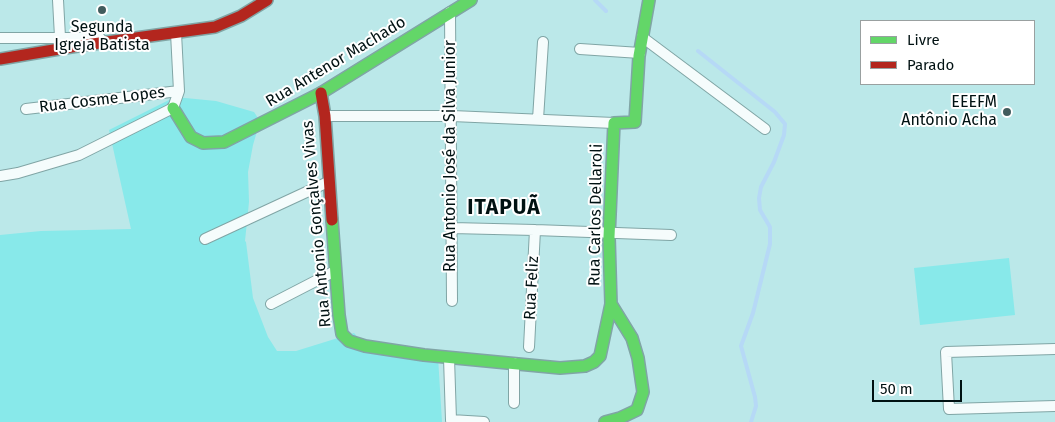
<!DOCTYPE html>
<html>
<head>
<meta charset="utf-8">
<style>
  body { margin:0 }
  #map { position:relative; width:1055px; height:422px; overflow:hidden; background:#bbe8e9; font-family:"Fira Sans",sans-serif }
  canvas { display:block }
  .legend { position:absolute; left:860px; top:20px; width:175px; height:65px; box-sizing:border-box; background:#fff; border:1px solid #99a0a0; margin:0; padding:6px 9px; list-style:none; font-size:15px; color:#001112 }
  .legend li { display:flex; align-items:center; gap:10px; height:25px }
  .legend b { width:25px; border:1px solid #99a0a0 }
  .scale { position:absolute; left:872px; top:380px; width:90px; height:22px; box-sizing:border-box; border:2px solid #001112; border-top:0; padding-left:6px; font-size:15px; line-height:18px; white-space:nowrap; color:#001112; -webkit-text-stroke:4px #fff; paint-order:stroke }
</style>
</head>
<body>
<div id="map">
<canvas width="1055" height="422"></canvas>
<ul class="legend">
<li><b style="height:6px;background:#63d668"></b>Livre</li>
<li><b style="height:6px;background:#b3261e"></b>Parado</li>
</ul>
<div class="scale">50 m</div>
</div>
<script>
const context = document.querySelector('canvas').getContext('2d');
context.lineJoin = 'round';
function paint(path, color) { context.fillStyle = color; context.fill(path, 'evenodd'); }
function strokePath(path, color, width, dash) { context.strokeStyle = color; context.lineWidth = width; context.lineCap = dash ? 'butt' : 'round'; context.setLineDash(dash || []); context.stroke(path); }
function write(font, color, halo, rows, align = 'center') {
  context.font = font + ' "Fira Sans",sans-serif'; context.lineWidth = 4; context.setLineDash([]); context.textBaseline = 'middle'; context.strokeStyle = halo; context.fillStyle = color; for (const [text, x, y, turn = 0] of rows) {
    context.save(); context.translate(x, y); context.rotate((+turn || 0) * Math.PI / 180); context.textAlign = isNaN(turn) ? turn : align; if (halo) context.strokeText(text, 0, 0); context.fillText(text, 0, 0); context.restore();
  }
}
const green = new Path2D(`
  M 175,97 L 216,101 L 254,112 L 260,121 L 253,145 L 248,172 L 249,202 L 245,241 L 246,242 L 253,298 L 268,337 L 277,351 L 296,351 L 354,333 L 362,342 L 438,357 L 442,422 L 0,422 L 0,235 L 41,231 L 131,229 L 109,130 Z
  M 1009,258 L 1015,315 L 920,325 L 914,268 Z`);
const stream = new Path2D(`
  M 595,0 L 606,11
  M 698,51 L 775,112 L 785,124 L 784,135 L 774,162 L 761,187 L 759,198 L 760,210 L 770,227 L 770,244 L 753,313 L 741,346 L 755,397 L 756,406 L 751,422`);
const street = new Path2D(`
  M 58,0 L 60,37
  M 450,12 L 452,301
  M 642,37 L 765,129
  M 0,38 L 100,38
  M 580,49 L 640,53
  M 26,109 L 179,91
  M 325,116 L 452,116 L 614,123
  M 538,119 L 543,42
  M 0,176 L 18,173 L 79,155 L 173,108 L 179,91 L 176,33
  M 452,228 L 535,230 L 671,235
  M 205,239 L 328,182
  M 271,304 L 335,271
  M 529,347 L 535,230
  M 1055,349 L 946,352 L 949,409 L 1055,406
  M 449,358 L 451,420 L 484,422
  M 514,403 L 514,363`);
const fast = new Path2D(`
  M 173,108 L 191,137 L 203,143 L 224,142 L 321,93 L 471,0
  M 332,220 L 339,315 L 342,334 L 349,341 L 365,346 L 424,355 L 560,368 L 585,366 L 594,362 L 600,356 L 611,304
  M 605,422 L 620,418 L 637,410 L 643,392 L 638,358 L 632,338 L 611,304 L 609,237 L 614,123 L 635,122 L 639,56 L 649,0`);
const jam = new Path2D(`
  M 0,59 L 71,47 L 215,27 L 241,16 L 267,0
  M 321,93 L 325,116 L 332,220`);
const markers = [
  [102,10,5,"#415c5d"],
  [1007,112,5,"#415c5d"]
];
const poiNames = [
  ["Segunda",102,28],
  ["Igreja Batista",102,46],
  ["EEEFM",997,103,"right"],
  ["Antônio Acha",997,121,"right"]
];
const streetNames = [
  ["Rua Antenor Machado",336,62,-31],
  ["Rua Cosme Lopes",102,100,-7],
  ["Rua Antonio José da Silva Junior",451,156,-90],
  ["Rua Carlos Dellaroli",596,215,-89],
  ["Rua Antonio Gonçalves Vivas",317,224,-95],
  ["Rua Feliz",532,288,-87]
];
const districtNames = [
  ["ITAPUÃ",504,208]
];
paint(green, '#88e9ea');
strokePath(stream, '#b6d9f6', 4);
strokePath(street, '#80a5a5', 12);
strokePath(fast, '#80a5a5', 14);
strokePath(jam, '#80a5a5', 14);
strokePath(street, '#f5fcfc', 10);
strokePath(fast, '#63d668', 11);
strokePath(jam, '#b3261e', 11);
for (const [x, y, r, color] of markers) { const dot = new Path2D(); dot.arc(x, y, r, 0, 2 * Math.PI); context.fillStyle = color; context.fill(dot); strokePath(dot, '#fff', 2); }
write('16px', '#001112', '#fff', poiNames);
write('16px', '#001112', '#fff', streetNames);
context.letterSpacing = '1px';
write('bold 21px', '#001112', '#fff', districtNames);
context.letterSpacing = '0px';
</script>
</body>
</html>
